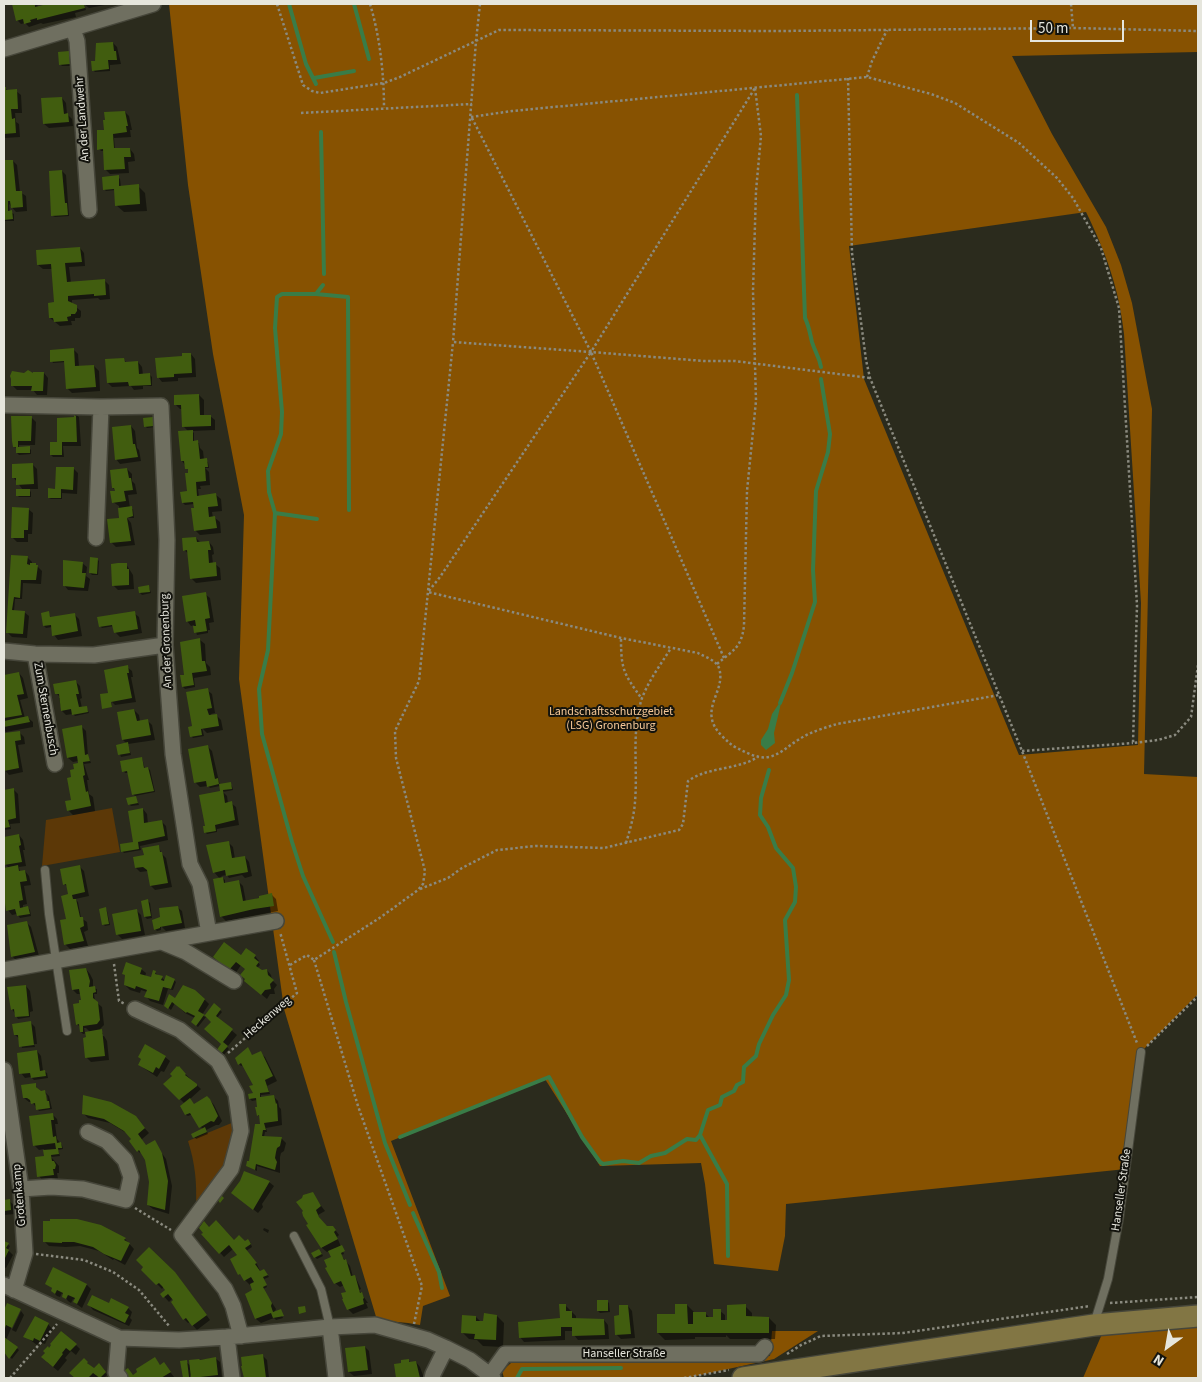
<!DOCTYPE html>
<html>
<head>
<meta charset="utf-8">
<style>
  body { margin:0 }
  #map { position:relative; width:1202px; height:1382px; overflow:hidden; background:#2b2b1d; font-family:"Source Sans 3",sans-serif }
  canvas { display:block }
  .frame { position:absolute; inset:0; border:5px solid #e6e6dd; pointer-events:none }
  .north { position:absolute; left:1142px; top:1322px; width:50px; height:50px; -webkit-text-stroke:4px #13130d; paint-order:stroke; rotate:212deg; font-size:14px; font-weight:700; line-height:20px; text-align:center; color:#e6e6dd }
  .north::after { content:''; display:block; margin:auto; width:18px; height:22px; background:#e6e6dd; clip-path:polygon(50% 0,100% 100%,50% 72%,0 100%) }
  .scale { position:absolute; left:1030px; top:20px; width:94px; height:22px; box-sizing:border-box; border:2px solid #e6e6dd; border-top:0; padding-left:6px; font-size:15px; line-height:18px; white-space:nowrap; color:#e6e6dd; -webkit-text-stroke:4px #13130d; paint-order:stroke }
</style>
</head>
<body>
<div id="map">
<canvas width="1202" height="1382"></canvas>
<div class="frame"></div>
<div class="north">N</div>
<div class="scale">50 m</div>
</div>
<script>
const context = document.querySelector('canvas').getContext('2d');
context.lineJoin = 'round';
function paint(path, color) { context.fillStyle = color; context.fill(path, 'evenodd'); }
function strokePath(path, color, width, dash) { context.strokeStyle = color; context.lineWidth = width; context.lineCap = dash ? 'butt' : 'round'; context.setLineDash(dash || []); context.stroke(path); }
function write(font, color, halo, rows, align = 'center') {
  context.font = font + ' "Source Sans 3",sans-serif'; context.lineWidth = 4; context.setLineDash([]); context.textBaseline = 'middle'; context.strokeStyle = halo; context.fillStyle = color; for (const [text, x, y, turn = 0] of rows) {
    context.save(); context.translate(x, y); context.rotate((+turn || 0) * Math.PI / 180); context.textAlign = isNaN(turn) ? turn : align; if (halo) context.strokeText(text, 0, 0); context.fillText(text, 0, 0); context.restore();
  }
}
const green = new Path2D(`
  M 112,808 L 120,852 L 42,866 L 46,820 Z
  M 234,1122 C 233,1161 218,1175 196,1206 C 197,1182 195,1163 188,1141 Z`);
const forest = new Path2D(`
  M 169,4 L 1198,4 L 1198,52 L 1012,56 L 1052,134 L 1106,227 L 1121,265 L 1132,303 L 1152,409 L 1144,774 L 1198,777 L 1198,994 L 1141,1052 L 1126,1169 L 786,1204 L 785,1236 L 778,1271 L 714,1264 L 705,1184 L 701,1163 L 600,1166 L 545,1079 L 391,1141 L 450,1296 L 423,1306 L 420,1325 L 408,1323 L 377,1320 L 284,1009 L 239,679 L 244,515 L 213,354 L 188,185 ZM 1086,212 C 1106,253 1119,288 1124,334 L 1141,603 L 1138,745 L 1019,755 L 864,379 L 849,246 Z
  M 1198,1327 L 1198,1378 L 1083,1378 L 1102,1334 Z
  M 772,1331 L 818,1331 L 774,1359 L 687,1378 L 504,1378 L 502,1371 L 511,1363 L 770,1356 Z`);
const water = new Path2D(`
  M 782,699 L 774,733 L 775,743 L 766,750 L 761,745 L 761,740 L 768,729 L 772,714 Z`);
const shadow = new Path2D(`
  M 13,4 L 37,4 L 38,7 L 52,4 L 84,4 L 86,10 L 75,13 L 76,17 L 43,24 L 41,23 L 29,27 L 25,23 L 21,24 L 17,20 Z
  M 84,4 L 110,4 L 89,8 Z
  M 113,43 L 117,47 L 121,64 L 110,65 L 110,71 L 95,72 L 93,70 Z
  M 69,52 L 70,54 L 71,66 L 62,66 L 60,64 Z
  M 4,88 L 9,91 L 16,91 L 21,95 L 22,113 L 15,113 L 16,122 L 19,124 L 20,137 L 4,138 Z
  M 62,98 L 66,103 L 67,114 L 72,119 L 73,126 L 49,128 L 44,124 Z
  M 125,112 L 129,116 L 132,130 L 130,130 L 131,137 L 114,138 L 115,150 L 130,149 L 134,154 L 135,161 L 128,162 L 129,173 L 110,174 L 106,170 L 104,151 L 101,151 L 99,149 L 106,131 Z
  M 13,161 L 17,165 L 20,192 L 26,196 L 27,211 L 16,212 L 9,204 L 10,212 L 14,214 L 14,221 L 4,221 L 4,162 Z
  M 62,171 L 66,175 L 69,216 L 55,217 L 53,216 Z
  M 118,177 L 120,179 L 121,187 L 138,186 L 145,193 L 147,211 L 124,212 L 116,205 L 115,190 L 106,191 L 104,189 Z
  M 80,248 L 84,253 L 85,266 L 69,267 L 71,283 L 104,280 L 109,285 L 110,299 L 100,300 L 98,298 L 72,300 L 72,304 L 81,311 L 81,316 L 80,318 L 75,318 L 75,321 L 71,321 L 72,325 L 60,326 L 50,318 L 56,303 L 53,269 L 43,269 L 38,265 Z
  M 74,350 L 78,354 L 79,367 L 94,366 L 99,371 L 100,391 L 72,393 L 67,388 L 66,362 L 53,363 L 52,361 Z
  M 191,354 L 195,359 L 196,377 L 178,378 L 178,381 L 162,382 L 158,377 Z
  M 124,360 L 127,363 L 138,362 L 142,367 L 143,375 L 150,375 L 152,377 L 152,386 L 143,386 L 143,389 L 134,390 L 131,386 L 112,387 L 108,383 Z
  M 44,373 L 48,378 L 47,395 L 37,395 L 33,390 L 17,390 L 12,385 Z
  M 199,395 L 204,400 L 204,416 L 210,416 L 215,420 L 215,430 L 192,431 L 194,433 L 194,442 L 199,443 L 200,448 L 203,451 L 204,460 L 208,462 L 209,468 L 205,468 L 209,472 L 210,485 L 200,486 L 201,489 L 198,489 L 199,497 L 216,495 L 221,499 L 222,511 L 212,512 L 213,518 L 215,518 L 220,522 L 221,533 L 200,535 L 195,530 L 194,504 L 185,505 L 183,503 L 188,492 L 190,472 L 182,461 L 188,431 L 183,426 L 183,409 L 180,409 L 175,404 Z
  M 75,414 L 79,417 L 81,446 L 63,446 L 64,457 L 53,457 L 51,455 L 75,419 Z
  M 31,417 L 36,422 L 35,445 L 19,445 L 19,448 L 29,448 L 31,450 L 31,454 L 19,455 L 17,453 L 17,448 L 14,447 Z
  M 153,418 L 154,420 L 155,427 L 147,428 L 145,426 Z
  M 131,426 L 135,431 L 137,448 L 139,450 L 141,461 L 120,464 L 116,459 Z
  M 33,465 L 37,469 L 38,489 L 28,489 L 31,492 L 31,497 L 19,497 L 17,495 L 23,490 L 14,478 Z
  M 74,469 L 78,473 L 77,494 L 62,493 L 62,499 L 51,499 L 49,498 Z
  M 127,469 L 132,474 L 132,481 L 135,484 L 137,494 L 128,495 L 130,508 L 133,509 L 134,518 L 127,518 L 131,523 L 135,545 L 116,547 L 111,542 L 120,519 L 119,506 L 113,502 L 117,492 L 113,488 Z
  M 28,509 L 33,513 L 32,534 L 28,534 L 28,542 L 17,542 L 12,537 Z
  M 196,538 L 201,543 L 209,542 L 213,547 L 214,554 L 212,555 L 213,564 L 215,564 L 220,568 L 221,580 L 196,583 L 192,579 L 189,554 L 184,550 Z
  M 27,557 L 32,562 L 32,564 L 35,564 L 42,571 L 41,584 L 23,583 L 22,599 L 15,599 L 14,611 L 24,612 L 29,616 L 27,638 L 12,637 L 7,632 L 8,610 Z
  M 97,559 L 99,561 L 98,575 L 92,575 L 90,573 Z
  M 82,563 L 87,567 L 86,576 L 90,579 L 88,591 L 68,590 L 64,585 Z
  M 126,564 L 133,575 L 134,589 L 118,590 L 113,585 Z
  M 149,587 L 151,593 L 142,595 L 140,593 Z
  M 205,594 L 210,598 L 214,622 L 209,623 L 210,630 L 208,630 L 208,633 L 197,635 L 194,625 L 191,626 L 187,621 Z
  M 48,612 L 51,618 L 74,614 L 79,619 L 82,636 L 58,640 L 54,635 L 52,627 L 46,628 L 44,626 Z
  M 134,613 L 139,617 L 142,633 L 120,637 L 115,632 L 114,626 L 102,628 L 100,626 Z
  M 200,640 L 205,644 L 206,663 L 210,667 L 211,675 L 194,678 L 195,687 L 185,689 L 183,687 Z
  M 127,667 L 132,671 L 133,677 L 131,677 L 136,702 L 115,705 L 111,701 L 112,706 L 103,708 L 108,694 Z
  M 19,673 L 23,678 L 28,698 L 20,700 L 25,718 L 28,718 L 33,722 L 33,727 L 6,732 L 4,730 L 4,676 Z
  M 75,681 L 80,686 L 82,698 L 80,699 L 82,708 L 86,707 L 89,713 L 75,716 L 73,714 L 66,715 L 62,711 L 59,698 L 61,698 L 57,694 Z
  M 207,690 L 212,694 L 215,713 L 211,714 L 212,716 L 216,715 L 221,720 L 223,730 L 207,733 L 202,728 L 204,736 L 193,738 L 192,737 L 194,727 Z
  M 134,710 L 139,715 L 140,721 L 147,720 L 152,725 L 155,740 L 128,744 L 131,755 L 121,757 L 117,746 L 127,744 L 123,740 Z
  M 82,727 L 86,731 L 88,756 L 91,763 L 84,764 L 89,780 L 87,780 L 89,794 L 93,797 L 95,811 L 73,815 L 68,810 L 72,801 L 73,778 L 79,764 L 79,761 L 73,762 L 68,758 L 63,730 Z
  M 19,732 L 24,737 L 25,744 L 18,745 L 23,772 L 9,775 L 4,769 L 4,735 Z
  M 208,747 L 212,751 L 220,786 L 230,784 L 232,786 L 233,790 L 223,792 L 227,796 L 228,803 L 231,803 L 236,807 L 239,825 L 217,829 L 217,832 L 207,834 L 205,832 L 222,792 L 220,786 L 210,788 L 208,786 L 200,787 L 195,782 Z
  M 142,758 L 145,769 L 148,768 L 150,770 L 155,792 L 135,796 L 133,794 L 129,773 L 125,773 L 124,771 Z
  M 14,790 L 18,794 L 20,823 L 10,824 L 11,829 L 4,830 L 4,791 Z
  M 136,798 L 139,805 L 131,806 L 129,804 Z
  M 143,809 L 147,814 L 148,824 L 161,821 L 166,826 L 168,840 L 140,846 L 141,850 L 124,853 L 122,851 L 136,843 Z
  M 19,835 L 23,840 L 25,850 L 23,850 L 26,866 L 19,867 L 20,872 L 25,871 L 29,876 L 31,885 L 24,886 L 27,904 L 23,905 L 23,909 L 28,908 L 30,910 L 31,916 L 20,918 L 17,914 L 12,915 L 8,910 L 4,890 L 4,869 L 9,868 L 6,865 L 4,857 L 4,838 Z
  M 228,842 L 233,847 L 235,859 L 245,857 L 249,862 L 252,876 L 245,878 L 242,875 L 229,878 L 227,875 L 221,876 L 225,880 L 225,885 L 239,882 L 243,886 L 246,902 L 271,894 L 276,899 L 278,911 L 226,921 L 221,916 L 220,879 L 214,872 Z
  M 159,846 L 161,853 L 166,858 L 172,887 L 155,890 L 151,886 L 148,871 L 140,872 L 136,868 L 145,856 Z
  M 80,867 L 84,871 L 89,896 L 75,899 L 78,902 L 81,918 L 87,922 L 88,930 L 84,932 L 88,946 L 70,949 L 65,944 L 69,896 L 68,887 L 64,884 Z
  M 148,901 L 150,903 L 152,918 L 147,919 L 145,917 Z
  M 177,907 L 182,911 L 185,928 L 166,931 L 161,926 L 161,930 L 157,931 L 155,929 L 160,919 Z
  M 106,909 L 107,911 L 110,925 L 105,926 L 103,924 Z
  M 137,911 L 141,915 L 145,935 L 122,939 L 118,935 L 114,915 Z
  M 27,923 L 31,927 L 39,956 L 17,961 L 12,956 Z
  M 255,956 L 259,961 L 258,962 L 260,965 L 257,968 L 262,971 L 267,970 L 271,975 L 272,980 L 277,985 L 274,989 L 275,994 L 270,994 L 267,999 L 250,985 L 246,969 L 241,965 L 235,974 L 219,961 L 241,957 Z
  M 86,969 L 90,974 L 93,980 L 93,988 L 97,989 L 97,994 L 94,994 L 95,1001 L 102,1007 L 104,1025 L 100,1029 L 103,1034 L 87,1036 L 87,1033 L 83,1034 L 81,1032 L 80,1027 L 77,1024 L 82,1001 L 81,994 L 77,994 L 73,990 ZM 84,1028 L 86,1028 L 90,1032 L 85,1033 Z
  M 141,969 L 146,973 L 145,977 L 151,979 L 154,972 L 166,981 L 174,980 L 176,982 L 173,990 L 168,989 L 163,1005 L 150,1001 L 146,996 L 147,992 L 141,990 L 140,993 L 130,990 L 125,985 Z
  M 26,986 L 30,991 L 33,1011 L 30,1012 L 30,1017 L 18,1019 L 12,1009 Z
  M 176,999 L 205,1000 L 209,1004 L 202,1015 L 205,1017 L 214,1005 L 222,1012 L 217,1018 L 237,1035 L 227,1047 L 229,1049 L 223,1056 L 217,1051 L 222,1044 L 212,1022 L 206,1017 L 198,1027 L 194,1024 L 195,1018 L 185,1013 L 175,1003 L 171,1010 L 165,1005 Z
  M 30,1022 L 35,1027 L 37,1044 L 34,1044 L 35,1047 L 22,1048 L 20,1039 L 15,1035 Z
  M 104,1036 L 107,1041 L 109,1060 L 91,1062 L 87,1058 L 84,1039 Z
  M 37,1051 L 41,1056 L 43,1071 L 47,1073 L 48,1078 L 34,1080 L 31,1077 L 25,1078 L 21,1073 Z
  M 260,1053 L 265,1057 L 277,1081 L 267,1086 L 270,1094 L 261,1095 L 261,1099 L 274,1097 L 278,1101 L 279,1107 L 281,1109 L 282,1125 L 266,1128 L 267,1132 L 265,1132 L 264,1137 L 281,1138 L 286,1143 L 284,1151 L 281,1153 L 280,1157 L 280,1173 L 257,1166 L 257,1171 L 247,1166 L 253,1163 L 261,1125 L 260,1117 L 258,1115 L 257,1100 L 252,1101 L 250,1099 L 256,1090 L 244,1065 L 241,1066 L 239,1064 Z
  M 165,1057 L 170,1061 L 164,1072 L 161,1071 L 157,1077 L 139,1065 Z
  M 179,1068 L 201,1089 L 190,1099 L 194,1105 L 209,1099 L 214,1105 L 222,1121 L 219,1125 L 216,1125 L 206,1130 L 208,1134 L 196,1139 L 193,1134 L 203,1130 L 193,1114 L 188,1116 L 186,1115 L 182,1106 L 185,1104 L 165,1084 Z
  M 35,1085 L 40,1092 L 45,1092 L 49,1096 L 52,1109 L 39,1111 L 32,1102 L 29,1102 L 24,1098 ZM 44,1092 L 47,1095 L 49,1108 Z
  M 83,1113 L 140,1123 L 149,1133 L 141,1140 L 146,1147 L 154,1142 L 166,1159 L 172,1186 L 169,1214 L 153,1209 L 148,1205 L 151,1182 L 146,1159 L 141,1151 L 140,1153 L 138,1151 L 133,1139 L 128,1134 L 110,1123 L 88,1118 Z
  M 52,1114 L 57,1119 L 58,1124 L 55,1124 L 57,1139 L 62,1145 L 63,1149 L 58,1150 L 60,1156 L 51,1157 L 59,1166 L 59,1173 L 57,1173 L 58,1179 L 43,1181 L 39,1176 L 45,1157 L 44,1149 L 39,1150 L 34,1145 Z
  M 269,1182 L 274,1186 L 262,1204 L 263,1207 L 258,1213 L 232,1193 Z
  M 312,1194 L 325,1211 L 318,1215 L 323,1224 L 328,1227 L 333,1227 L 339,1235 L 337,1237 L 344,1254 L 341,1255 L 350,1266 L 353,1277 L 356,1278 L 361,1289 L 359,1290 L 368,1303 L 366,1303 L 368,1308 L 353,1314 L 348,1309 L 347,1293 L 344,1285 L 340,1287 L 335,1283 L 332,1258 L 329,1251 L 327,1252 L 322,1248 L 310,1224 Z
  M 9,1201 L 14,1205 L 15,1214 L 4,1215 L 4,1202 Z
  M 209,1228 L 234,1241 L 250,1242 L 252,1247 L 246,1251 L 256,1262 L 261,1273 L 266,1273 L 269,1277 L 264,1279 L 267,1287 L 263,1289 L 276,1309 L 274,1313 L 280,1311 L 283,1318 L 276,1320 L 274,1318 L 261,1323 L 256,1319 L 246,1294 L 254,1291 L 251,1284 L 250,1285 L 245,1280 L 239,1256 L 233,1249 L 224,1257 L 203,1234 Z
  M 264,1228 L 269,1230 L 268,1233 L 263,1230 Z
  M 125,1239 L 134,1249 L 125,1265 L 114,1259 L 113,1260 L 99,1251 L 80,1246 L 66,1247 L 49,1246 L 44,1241 Z
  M 4,1242 L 10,1246 L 8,1250 L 13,1255 L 6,1268 L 4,1267 Z
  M 321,1252 L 323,1256 L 317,1259 L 315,1257 Z
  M 143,1270 L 179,1278 L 210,1320 L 197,1330 L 190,1322 L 188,1323 L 184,1319 L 173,1298 L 169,1302 L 162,1294 L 167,1290 L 164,1286 L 162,1289 Z
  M 47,1284 L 87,1285 L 91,1289 L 82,1308 L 74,1302 L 75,1300 L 73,1299 L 71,1303 L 68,1301 L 62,1293 L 60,1297 L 57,1296 L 52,1291 L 53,1289 Z
  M 607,1301 L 609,1303 L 610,1312 L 600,1313 L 598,1311 Z
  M 109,1304 L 128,1308 L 132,1312 L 130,1318 L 132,1320 L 129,1326 L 93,1310 L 89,1305 Z
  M 8,1305 L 19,1310 L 6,1340 L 19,1350 L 12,1359 L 4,1351 L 4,1313 Z
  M 565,1305 L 576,1316 L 576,1320 L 604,1320 L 608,1325 L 609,1339 L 578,1340 L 574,1335 L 574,1331 L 565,1331 L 565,1340 L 524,1342 L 520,1337 L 562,1320 Z
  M 687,1305 L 694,1312 L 705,1313 L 710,1318 L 714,1318 L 720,1311 L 725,1315 L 725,1321 L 728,1321 L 745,1306 L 752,1313 L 752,1317 L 769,1318 L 776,1325 L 775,1339 L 730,1339 L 726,1335 L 726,1337 L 695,1337 L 695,1339 L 665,1340 L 658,1333 Z
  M 628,1306 L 632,1311 L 635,1338 L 621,1339 L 616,1334 L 620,1317 Z
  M 21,1311 L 24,1315 L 16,1332 L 12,1330 Z
  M 497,1316 L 504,1323 L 503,1347 L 483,1346 L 477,1340 L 469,1339 L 462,1332 L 476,1317 L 481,1322 Z
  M 48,1324 L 52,1329 L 45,1344 L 39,1342 L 37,1345 L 25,1336 Z
  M 76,1345 L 80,1349 L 76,1355 L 71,1351 L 65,1358 L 67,1360 L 58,1371 L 47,1362 L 49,1349 Z
  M 365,1347 L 369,1351 L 372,1374 L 354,1376 L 349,1372 Z
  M 262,1355 L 267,1360 L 269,1378 L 245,1378 L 242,1367 Z
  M 154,1358 L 161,1366 L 164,1364 L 174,1377 L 128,1378 L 124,1372 L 133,1376 Z
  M 215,1358 L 220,1362 L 222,1378 L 193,1378 L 190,1375 L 190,1378 L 184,1377 L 186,1362 L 191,1366 L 199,1360 Z
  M 84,1360 L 100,1375 L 101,1367 L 107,1375 L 104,1378 L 98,1376 L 96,1378 L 76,1378 L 71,1373 Z
  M 408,1360 L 411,1363 L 416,1362 L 420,1367 L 424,1378 L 397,1378 L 395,1365 L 402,1364 Z`);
const stream = new Path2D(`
  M 289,4 L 306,64 L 316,84
  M 354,4 L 369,59
  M 314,78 L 354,71
  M 797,95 L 805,318 C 809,326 810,334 812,342 C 815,352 819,356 821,367
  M 321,132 L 324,274
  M 323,285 L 316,294 L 282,294 L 277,297 L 275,328 L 282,412 L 281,434 L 268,471 L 269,492 L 275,513 L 268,650 L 259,689 L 262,734 L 292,842 L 303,876 L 333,942
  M 316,294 L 348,297 L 349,510
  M 275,513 L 317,519
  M 780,703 L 792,673 L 815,602 L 813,570 L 816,491 L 828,452 L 830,434 L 821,379
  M 334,952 L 346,1002 L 385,1143 L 410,1205
  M 700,1135 L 727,1184 L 728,1256
  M 400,1137 L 549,1077 L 582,1137 L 600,1162 L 603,1164 L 623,1161 L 639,1163 L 651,1156 L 665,1153 L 687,1139 L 696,1140 L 700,1135 L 708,1110 L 720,1105 L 722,1097 L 734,1091 L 737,1085 L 743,1082 L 744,1067 L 756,1056 L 759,1044 L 773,1015 L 786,995 L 789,980 L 785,920 L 795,902 L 796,887 L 793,868 L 776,848 L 768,827 L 760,815 L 761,798 L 769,770
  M 413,1213 L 439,1272 L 442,1288
  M 517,1378 L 522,1369 L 621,1368`);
const building = new Path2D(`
  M 12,4 L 35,4 L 35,7 L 47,4 L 84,4 L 85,8 L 37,20 L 37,18 L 30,20 L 31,22 L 24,24 L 23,19 L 16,21 Z
  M 113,42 L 114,51 L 116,51 L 117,60 L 108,60 L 109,69 L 92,71 L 91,61 L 95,61 L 96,43 Z
  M 69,51 L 70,64 L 59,65 L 58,52 Z
  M 4,87 L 6,87 L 6,90 L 17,89 L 18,109 L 11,109 L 12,119 L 15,118 L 16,133 L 4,134 Z
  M 62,97 L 64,114 L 68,113 L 69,122 L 43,124 L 41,98 Z
  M 125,111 L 128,126 L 126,126 L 127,132 L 113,134 L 114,148 L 130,148 L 131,157 L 124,157 L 125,169 L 104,170 L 103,149 L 97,150 L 97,130 L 104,130 L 103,120 L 105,120 L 104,112 Z
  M 4,160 L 13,160 L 16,191 L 22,191 L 23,207 L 11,208 L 10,201 L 8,201 L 8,211 L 12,210 L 13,219 L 4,220 Z
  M 62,170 L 65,203 L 67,203 L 68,215 L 51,216 L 49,171 Z
  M 119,175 L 119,186 L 139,184 L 140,204 L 115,206 L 114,189 L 103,190 L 102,177 Z
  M 80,247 L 82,262 L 65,263 L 67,282 L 105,279 L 106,295 L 94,296 L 94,294 L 68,296 L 68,301 L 77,305 L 77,311 L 75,314 L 71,314 L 71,316 L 67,317 L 68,321 L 54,322 L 53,318 L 49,318 L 48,303 L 54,302 L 51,264 L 37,265 L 36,250 Z
  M 74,348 L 75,366 L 94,365 L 96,387 L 66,389 L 64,361 L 50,362 L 50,350 Z
  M 182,353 L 191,353 L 192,373 L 174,374 L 174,377 L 157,378 L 155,358 L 182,356 Z
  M 124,358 L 125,362 L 138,361 L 139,374 L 150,373 L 151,385 L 129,386 L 128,382 L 107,383 L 105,359 Z
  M 28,370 L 33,373 L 33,372 L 44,372 L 43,391 L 31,391 L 32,386 L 11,386 L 11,379 L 10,376 L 12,371 L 24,373 Z
  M 199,394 L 200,415 L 211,415 L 211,426 L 182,427 L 181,405 L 174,405 L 174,395 Z
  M 74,415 L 76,416 L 77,442 L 62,442 L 62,455 L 50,455 L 50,442 L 57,442 L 57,418 L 74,417 Z
  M 11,416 L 32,416 L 31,441 L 18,441 L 18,447 L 30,446 L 30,453 L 16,453 L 16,447 L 13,447 L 12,441 Z
  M 153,417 L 154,426 L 144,427 L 143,418 Z
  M 131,425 L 133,444 L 135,444 L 138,457 L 115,460 L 112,427 Z
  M 193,430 L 193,441 L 198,440 L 200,459 L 207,458 L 208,467 L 205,467 L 206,481 L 196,482 L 197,496 L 216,493 L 218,506 L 208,507 L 209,517 L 215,516 L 217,528 L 194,531 L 191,508 L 194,508 L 193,502 L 182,503 L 180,492 L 187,491 L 185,473 L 188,473 L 188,469 L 185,469 L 184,461 L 181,461 L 178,431 Z
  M 33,463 L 34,484 L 16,485 L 16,478 L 12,478 L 12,464 Z
  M 56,467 L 74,467 L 73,490 L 61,489 L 61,498 L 48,498 L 48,488 L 55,489 Z
  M 127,468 L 129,478 L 131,478 L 133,490 L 124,491 L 126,501 L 112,503 L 110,491 L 115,491 L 114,488 L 112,488 L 110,470 Z
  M 16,489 L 30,489 L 30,496 L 16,496 Z
  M 132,506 L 133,516 L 127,518 L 131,541 L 110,543 L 107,519 L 119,518 L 118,508 Z
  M 12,507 L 29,508 L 28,530 L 24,530 L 24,538 L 11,538 Z
  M 196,537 L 197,542 L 209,541 L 211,550 L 208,550 L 209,563 L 216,562 L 217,576 L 190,579 L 187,550 L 183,551 L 182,538 Z
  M 11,555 L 28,556 L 27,564 L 30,565 L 30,563 L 36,563 L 36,565 L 38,565 L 36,580 L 21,580 L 20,598 L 14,597 L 12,610 L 25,611 L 23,634 L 6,633 Z
  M 90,557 L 98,558 L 97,574 L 89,573 Z
  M 63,560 L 83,562 L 82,573 L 86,573 L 84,588 L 63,586 Z
  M 118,563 L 127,563 L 127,569 L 129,569 L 129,585 L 112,586 L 111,564 Z
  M 149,585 L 150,592 L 139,593 L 138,587 Z
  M 206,592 L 210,618 L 205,619 L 207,631 L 194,633 L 193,626 L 196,626 L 195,620 L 186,622 L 182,596 Z
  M 49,611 L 50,617 L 75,613 L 78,631 L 52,636 L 51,625 L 43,626 L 41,613 Z
  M 135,611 L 138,629 L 114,633 L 112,625 L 99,627 L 97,617 Z
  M 200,638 L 202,661 L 205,661 L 207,671 L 192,673 L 194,685 L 182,687 L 180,675 L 184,675 L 180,642 Z
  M 128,665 L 129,673 L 127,673 L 132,698 L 111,702 L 112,707 L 102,709 L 100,694 L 108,693 L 104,670 Z
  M 19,672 L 24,694 L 17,695 L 22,715 L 4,718 L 4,675 Z
  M 76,680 L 79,694 L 76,694 L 79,707 L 87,706 L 88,712 L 72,715 L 71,709 L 61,711 L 59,694 L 55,694 L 53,684 Z
  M 208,688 L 212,708 L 207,709 L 209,715 L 217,714 L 219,726 L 201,729 L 202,735 L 190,737 L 188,727 L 192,726 L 186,692 Z
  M 134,709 L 137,721 L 148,719 L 151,735 L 122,740 L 117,712 Z
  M 28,716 L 30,722 L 4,727 L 4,721 Z
  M 82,725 L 85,755 L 88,754 L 90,761 L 83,762 L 85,775 L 83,776 L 86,792 L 88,791 L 91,806 L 67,811 L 65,801 L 71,800 L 67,778 L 71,777 L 70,770 L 74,769 L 73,764 L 78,763 L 77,756 L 67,758 L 62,729 Z
  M 20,731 L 21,740 L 15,741 L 19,768 L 4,771 L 4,733 Z
  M 128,742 L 130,753 L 118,755 L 116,745 Z
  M 208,745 L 215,779 L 218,778 L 219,784 L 207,787 L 206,781 L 194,783 L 188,749 Z
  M 142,757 L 144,768 L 148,767 L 154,791 L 132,795 L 127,771 L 122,772 L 120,761 Z
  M 231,782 L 232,789 L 223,790 L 225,803 L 232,801 L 235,820 L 215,825 L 216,831 L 204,833 L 203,826 L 205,826 L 199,795 L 220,791 L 219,784 Z
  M 14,788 L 16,818 L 8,820 L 10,827 L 4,828 L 4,790 Z
  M 136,796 L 138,803 L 128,805 L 126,798 Z
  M 143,808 L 144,823 L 162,820 L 165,836 L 138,842 L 139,849 L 121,852 L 120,844 L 133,842 L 128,811 Z
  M 19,834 L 21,845 L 19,846 L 22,862 L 4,865 L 4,837 Z
  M 229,841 L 232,858 L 245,856 L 248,872 L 226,876 L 225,870 L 213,873 L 206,845 Z
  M 159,845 L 160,852 L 162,852 L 168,883 L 150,886 L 147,870 L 143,867 L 135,868 L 133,857 L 144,855 L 142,848 Z
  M 18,865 L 19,871 L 25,870 L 27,881 L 20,882 L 23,900 L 19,901 L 20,908 L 28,906 L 30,914 L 17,916 L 15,909 L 6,911 L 4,896 L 4,868 Z
  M 80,865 L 85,892 L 72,895 L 73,899 L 76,899 L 80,917 L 83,917 L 84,926 L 80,928 L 84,941 L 64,945 L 60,920 L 66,919 L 61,896 L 68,894 L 66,884 L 63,885 L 60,869 Z
  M 223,877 L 224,883 L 239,880 L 243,901 L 259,898 L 259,896 L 272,893 L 274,906 L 254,909 L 220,917 L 213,879 Z
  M 148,899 L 151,916 L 144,917 L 141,901 Z
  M 178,906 L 182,923 L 160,927 L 160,928 L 154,930 L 152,920 L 160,917 L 159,908 Z
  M 106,907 L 109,924 L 102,925 L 99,909 Z
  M 137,909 L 141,931 L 116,935 L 112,914 Z
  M 27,921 L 35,952 L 11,957 L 7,925 Z
  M 224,942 L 241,955 L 246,948 L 256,955 L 254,958 L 259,962 L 256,966 L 262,970 L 267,969 L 268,975 L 274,980 L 270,984 L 271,989 L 265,990 L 261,995 L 244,981 L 245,979 L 240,975 L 245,969 L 236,962 L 229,970 L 213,957 Z
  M 126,962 L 142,968 L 140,974 L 151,977 L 153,970 L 156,971 L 155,974 L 163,976 L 161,980 L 164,981 L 166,975 L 175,979 L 171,989 L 163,987 L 159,1001 L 144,997 L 147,990 L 136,986 L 135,989 L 124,985 L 125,975 L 122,974 Z
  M 86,968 L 90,981 L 89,987 L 95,986 L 96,992 L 93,993 L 93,998 L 98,1002 L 100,1020 L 97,1024 L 83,1026 L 83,1032 L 80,1032 L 79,1024 L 76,1025 L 73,1004 L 79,1003 L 79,1000 L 81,1000 L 79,989 L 72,990 L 69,970 Z
  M 26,985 L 29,1016 L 15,1017 L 14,1009 L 11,1010 L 7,987 Z
  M 183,985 L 195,990 L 205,999 L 198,1011 L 205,1015 L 214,1003 L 221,1009 L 216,1016 L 233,1029 L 223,1042 L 228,1046 L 220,1055 L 216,1051 L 221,1044 L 204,1029 L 211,1022 L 204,1015 L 196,1026 L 191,1022 L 195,1016 L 187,1012 L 186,1013 L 172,1002 L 168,1009 L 164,1006 L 169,994 L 175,998 Z
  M 31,1021 L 34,1045 L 19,1047 L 18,1035 L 14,1035 L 12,1024 Z
  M 102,1029 L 105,1056 L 85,1058 L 83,1038 L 86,1037 L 85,1032 Z
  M 145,1044 L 166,1056 L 159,1069 L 156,1067 L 153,1073 L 138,1065 L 141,1059 L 138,1057 Z
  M 248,1047 L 252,1055 L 261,1051 L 273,1076 L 265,1080 L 269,1092 L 260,1093 L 260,1097 L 274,1095 L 276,1104 L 277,1103 L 278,1121 L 264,1123 L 266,1130 L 263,1130 L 262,1136 L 282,1137 L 280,1146 L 277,1148 L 276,1152 L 275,1158 L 277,1162 L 275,1170 L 256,1164 L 255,1170 L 246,1166 L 247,1161 L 249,1161 L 255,1124 L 260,1124 L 259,1115 L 257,1116 L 256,1111 L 255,1107 L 257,1107 L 256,1098 L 249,1099 L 248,1094 L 253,1093 L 249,1086 L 253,1085 L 241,1063 L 238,1065 L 235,1058 Z
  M 37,1050 L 40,1071 L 45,1070 L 46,1076 L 31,1078 L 30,1073 L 19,1074 L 17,1053 Z
  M 177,1066 L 178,1067 L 179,1066 L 186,1074 L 185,1075 L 197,1084 L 197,1086 L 179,1100 L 163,1084 L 172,1076 L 170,1074 Z
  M 36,1083 L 36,1087 L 41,1091 L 45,1090 L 47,1101 L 49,1101 L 50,1108 L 36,1110 L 35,1103 L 31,1104 L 30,1100 L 27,1098 L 23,1098 L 21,1085 Z
  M 83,1095 L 111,1102 L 136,1116 L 145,1128 L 138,1134 L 146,1145 L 155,1140 L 162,1153 L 168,1181 L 165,1210 L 147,1205 L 149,1182 L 145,1160 L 139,1150 L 137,1152 L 129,1141 L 131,1139 L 124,1131 L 104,1119 L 82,1114 Z
  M 207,1096 L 210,1099 L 218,1116 L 214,1122 L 211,1121 L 199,1128 L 190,1113 L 185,1115 L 180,1106 L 190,1098 L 194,1104 Z
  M 53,1113 L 54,1120 L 51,1120 L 53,1137 L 56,1136 L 57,1143 L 61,1142 L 62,1148 L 58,1148 L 59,1154 L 51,1155 L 52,1161 L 54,1161 L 56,1165 L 55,1169 L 53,1169 L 54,1175 L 37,1177 L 35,1157 L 44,1156 L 43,1150 L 56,1149 L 55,1143 L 33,1146 L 29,1116 Z
  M 205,1127 L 207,1132 L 193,1138 L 191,1134 Z
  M 244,1171 L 270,1181 L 253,1210 L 231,1193 L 240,1181 Z
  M 313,1192 L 321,1206 L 316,1210 L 319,1217 L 327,1226 L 333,1226 L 336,1230 L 334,1232 L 338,1239 L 321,1248 L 306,1225 L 308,1224 L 303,1216 L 302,1212 L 303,1211 L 296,1202 L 302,1198 L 303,1195 Z
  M 220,1194 L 224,1198 L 220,1203 L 216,1198 Z
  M 10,1199 L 11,1210 L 4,1211 L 4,1200 Z
  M 50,1219 L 77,1219 L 101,1225 L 126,1238 L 124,1240 L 130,1243 L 121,1261 L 104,1254 L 93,1247 L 74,1242 L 62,1242 L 62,1243 L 43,1242 L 43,1221 L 50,1221 Z
  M 216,1220 L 234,1240 L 239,1235 L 245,1241 L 248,1239 L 251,1244 L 245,1248 L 257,1263 L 255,1264 L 260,1271 L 264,1269 L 268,1275 L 263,1277 L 267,1285 L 263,1287 L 272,1303 L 271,1306 L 273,1312 L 281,1309 L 284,1316 L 273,1318 L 271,1313 L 255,1319 L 245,1294 L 252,1290 L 250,1284 L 254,1282 L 251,1277 L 244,1281 L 240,1274 L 238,1275 L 230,1259 L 237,1255 L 229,1245 L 219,1254 L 201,1234 L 203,1233 L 199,1228 L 204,1221 L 209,1227 Z
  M 4,1241 L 9,1243 L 6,1248 L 9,1250 L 4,1260 Z
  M 342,1245 L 345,1251 L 341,1253 L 344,1260 L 346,1259 L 351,1276 L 355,1275 L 360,1293 L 362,1292 L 364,1298 L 363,1299 L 364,1304 L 347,1310 L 342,1299 L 343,1299 L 341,1293 L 346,1292 L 341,1281 L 334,1284 L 325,1268 L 327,1267 L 324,1260 L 331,1257 L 328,1251 Z
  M 149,1247 L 175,1272 L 207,1315 L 192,1326 L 186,1318 L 183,1320 L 171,1302 L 173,1300 L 168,1294 L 163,1298 L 160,1294 L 165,1290 L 162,1286 L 159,1283 L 156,1285 L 141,1270 L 143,1267 L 136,1260 Z
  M 319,1249 L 322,1254 L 314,1258 L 311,1253 Z
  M 53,1267 L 87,1284 L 77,1304 L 73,1302 L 75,1298 L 68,1295 L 66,1299 L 62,1297 L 63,1293 L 57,1290 L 55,1294 L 51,1291 L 52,1288 L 45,1284 Z
  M 92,1295 L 109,1303 L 111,1298 L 129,1307 L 125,1313 L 129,1315 L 125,1323 L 87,1305 Z
  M 597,1300 L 608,1300 L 608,1311 L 597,1311 Z
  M 7,1303 L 21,1309 L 12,1328 L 6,1325 L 4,1331 L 4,1310 Z
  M 559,1304 L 566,1304 L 566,1311 L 572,1311 L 572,1318 L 604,1319 L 605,1335 L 572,1336 L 572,1327 L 561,1327 L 561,1336 L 519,1338 L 518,1322 L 560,1318 Z
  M 675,1304 L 687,1304 L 688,1324 L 693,1324 L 693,1312 L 706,1312 L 706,1317 L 713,1317 L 713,1309 L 721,1309 L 721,1320 L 727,1320 L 727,1305 L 746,1304 L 746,1316 L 769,1317 L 769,1333 L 657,1333 L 657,1314 L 675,1314 Z
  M 619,1305 L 628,1305 L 631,1334 L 615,1335 L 614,1316 L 619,1315 Z
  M 305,1306 L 306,1312 L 299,1314 L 298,1307 Z
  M 484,1313 L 497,1315 L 496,1340 L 474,1339 L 475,1334 L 461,1333 L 462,1315 L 476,1316 L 476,1321 L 483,1321 Z
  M 35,1316 L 49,1323 L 40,1341 L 34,1338 L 33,1341 L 23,1337 Z
  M 61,1331 L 77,1344 L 70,1351 L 66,1348 L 62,1353 L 63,1354 L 53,1367 L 41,1357 L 45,1353 L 43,1351 L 48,1346 L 49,1348 L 51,1345 L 50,1344 Z
  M 4,1337 L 18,1347 L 9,1359 L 4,1352 Z
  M 365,1346 L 368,1370 L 348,1372 L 345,1348 Z
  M 263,1354 L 266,1378 L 244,1378 L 241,1366 L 242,1366 L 241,1357 Z
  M 155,1357 L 160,1365 L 164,1362 L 171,1372 L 161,1378 L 126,1378 L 122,1372 L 128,1368 L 133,1375 L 137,1372 L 136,1369 Z
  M 216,1357 L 218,1375 L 191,1378 L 189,1360 L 199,1359 L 200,1360 Z
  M 84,1358 L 88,1362 L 87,1363 L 94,1368 L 99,1363 L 106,1372 L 100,1378 L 93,1373 L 88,1378 L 75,1378 L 69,1373 Z
  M 409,1359 L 409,1362 L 416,1361 L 420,1378 L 396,1378 L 394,1364 L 401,1363 L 401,1360 Z
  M 187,1360 L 189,1377 L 183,1378 L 180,1361 Z`);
const path = new Path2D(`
  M 277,4 L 303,85 L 312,91 L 320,93 L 384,83 L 400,77 L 499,30 L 781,31 L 1073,28 L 1198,31
  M 370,4 C 380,37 384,74 384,108
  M 480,4 L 476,41 L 453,342 L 591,352 L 755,88
  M 1071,4 L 1073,28
  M 867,77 L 872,61 L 887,30
  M 848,78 L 852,253 L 866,360 L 870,378 L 1022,751 L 1137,1043
  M 301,113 L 472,104
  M 471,117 L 512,111 L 867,77 L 931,94 L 955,103 L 1019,143 L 1057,178 L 1073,198 L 1101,248 L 1119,308 L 1137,605 L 1133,743 L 1158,740 L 1175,735 L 1191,717 L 1198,665
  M 472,118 L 591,352 L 704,361 L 735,361 L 870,378
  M 621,639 C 621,670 624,674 642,699
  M 724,658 L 591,352 L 440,577 L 428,592 L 621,638 L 698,653 C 705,657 716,660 719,668 C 727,692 696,710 722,736 C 727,741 731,745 737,748 C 747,753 758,759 769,757 C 781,754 788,746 798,740 C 810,732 824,728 837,724 L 999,695
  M 717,664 C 733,650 741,649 744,626 L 747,491 L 756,401 L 753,291 L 756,191 L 761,136 L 755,88
  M 1022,751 L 1133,743
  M 626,843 C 630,830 634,816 635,802 C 638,767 631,732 642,698 C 649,680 661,664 671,648
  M 420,889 L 448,878 L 462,868 L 497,850 L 536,846 L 604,848 L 679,830 L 683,824 L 688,781 C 707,767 737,770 758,757
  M 314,960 L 358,1106 L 422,1286 L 414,1324
  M 114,964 L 119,1001 L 125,1004
  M 290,965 L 307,955 L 314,960 L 381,917 L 418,890 L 423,884 L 425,871 L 396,758 L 395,731 L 419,681 L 453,342
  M 1147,1046 L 1198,996
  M 228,1053 L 297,993 L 280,932
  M 135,1208 L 171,1230
  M 36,1254 L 84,1260 L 113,1272 L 139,1290 L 170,1327
  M 1110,1303 L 1198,1297
  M 787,1354 L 801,1345 L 821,1336 L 903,1333 L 1090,1306
  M 10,1378 L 57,1324
  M 684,1378 L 729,1370`);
const lane = new Path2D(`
  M 45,870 L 49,914 L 67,1031
  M 294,1236 L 321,1289 L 330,1327
  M 1094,1324 L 1108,1279 L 1119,1219 L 1141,1052`);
const street = new Path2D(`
  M 73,29 L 77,41 L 89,210
  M 4,49 L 153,4
  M 4,405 L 101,407 L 161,406 L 167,540 L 165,645 L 173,754 L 190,864 L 200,884 L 209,933
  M 96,538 L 101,407
  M 4,651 L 35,654 L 94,655 L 165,645
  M 35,654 L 55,764
  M 162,942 L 186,952 L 234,981
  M 4,970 L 276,921
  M 135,1009 L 180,1030 L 218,1061 L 236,1094 L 241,1131 L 231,1169 L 182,1235 L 225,1289 L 233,1306 L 241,1336
  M 4,1070 L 21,1189 L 25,1253 L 14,1290
  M 21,1189 L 51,1187 L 83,1189 L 126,1200 L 131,1177 L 125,1160 L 107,1141 L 88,1132
  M 4,1285 L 119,1338 L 179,1340 L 227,1337 L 330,1327 L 375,1325 L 428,1340 L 446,1348 L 470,1360 L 490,1375 L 493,1378
  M 330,1327 L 336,1378
  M 227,1337 L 232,1378
  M 119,1338 L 116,1373 L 120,1378
  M 490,1375 L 505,1354 L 759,1354 L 765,1347
  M 432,1378 L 433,1374 L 446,1348`);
const secondary = new Path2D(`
  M 743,1378 L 1094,1325 L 1198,1316`);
const streetNames = [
  ["An der Landwehr",83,119,-94],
  ["An der Gronenburg",167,641,-92],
  ["Zum Sternenbusch",45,709,80],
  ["Heckenweg",268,1018,-41],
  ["Hanseller Straße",1122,1190,-82],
  ["Grotenkamp",20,1195,-95],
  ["Hanseller Straße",624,1354]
];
const parkNames = [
  ["Landschaftsschutzgebiet",611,712],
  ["(LSG) Gronenburg",611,726]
];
paint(green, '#5c3807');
paint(forest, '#875201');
paint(water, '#397c47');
paint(shadow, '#0007');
strokePath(stream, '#397c47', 4);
paint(building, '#415d0f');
strokePath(lane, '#46463a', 10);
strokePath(street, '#46463a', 18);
strokePath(secondary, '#46463a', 24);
strokePath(path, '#8a8a7f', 2.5, [2.5, 2.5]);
strokePath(lane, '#6f6f60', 8);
strokePath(street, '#6f6f60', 15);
strokePath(secondary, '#827644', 21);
write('12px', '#e6e6dd', '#13130d', streetNames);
write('12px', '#f7c998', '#13130d', parkNames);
</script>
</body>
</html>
